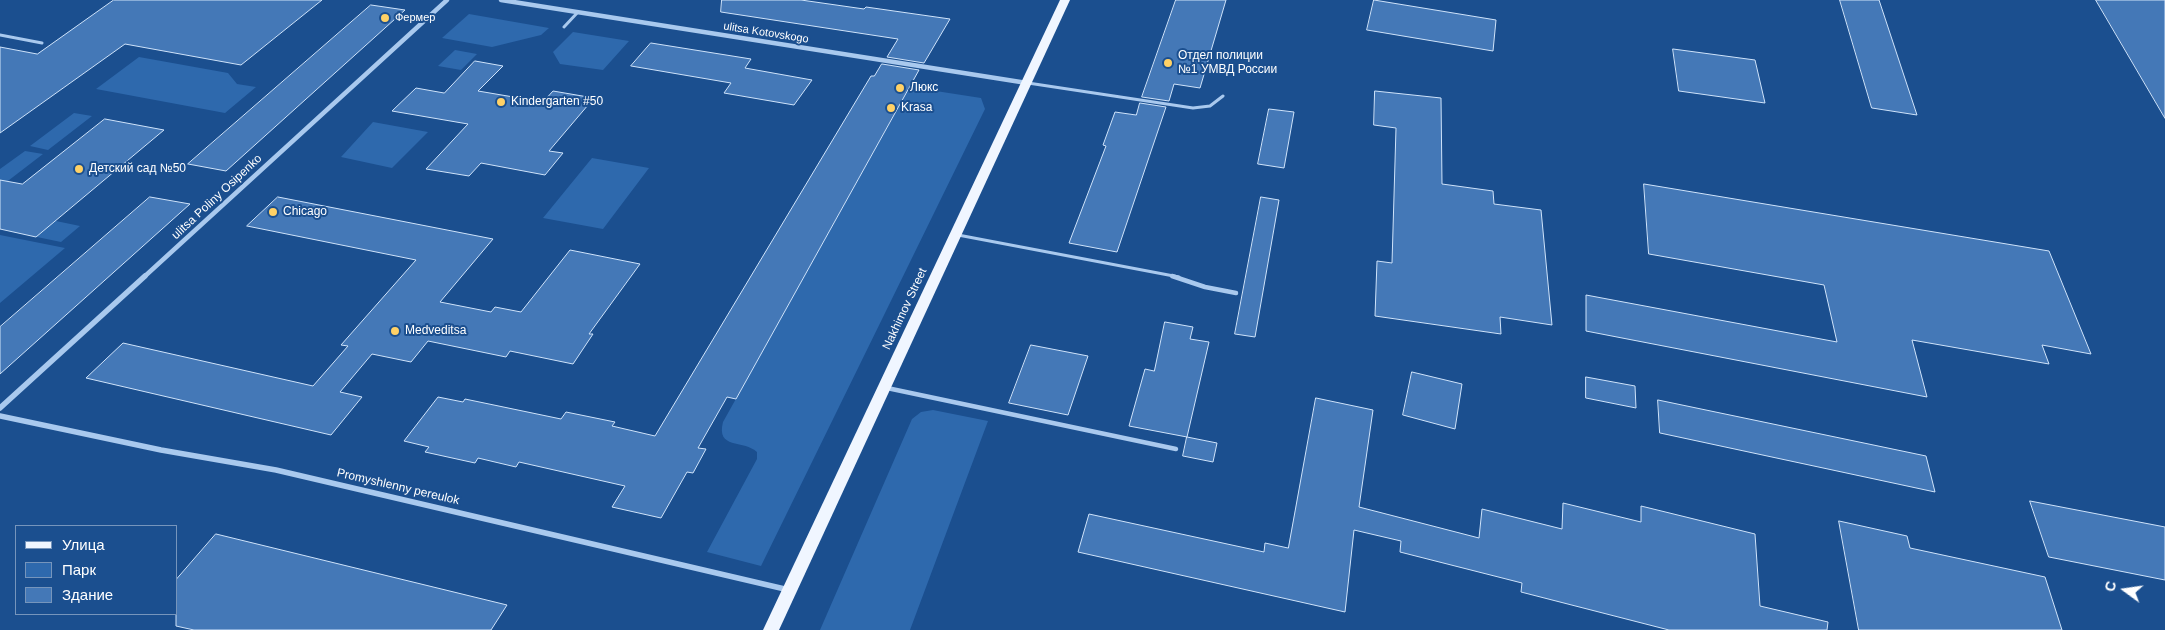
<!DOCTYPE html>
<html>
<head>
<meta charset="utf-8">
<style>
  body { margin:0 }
  #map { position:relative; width:2165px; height:630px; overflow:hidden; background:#1b4f8f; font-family:Arial,sans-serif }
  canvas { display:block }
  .legend { position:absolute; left:15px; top:525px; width:162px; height:90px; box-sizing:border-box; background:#1b4f8f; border:1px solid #7695bc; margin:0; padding:6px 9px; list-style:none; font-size:15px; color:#fff }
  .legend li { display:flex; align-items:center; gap:10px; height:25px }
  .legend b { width:25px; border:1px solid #7695bc }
  .north { position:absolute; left:2100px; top:565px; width:50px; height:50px; -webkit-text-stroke:4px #1b4f8f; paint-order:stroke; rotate:284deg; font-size:14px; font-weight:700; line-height:20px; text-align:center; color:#fff }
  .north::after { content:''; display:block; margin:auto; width:18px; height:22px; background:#fff; clip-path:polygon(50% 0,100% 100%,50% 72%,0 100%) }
</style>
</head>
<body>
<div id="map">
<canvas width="2165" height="630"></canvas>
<ul class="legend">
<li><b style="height:6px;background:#f0f6ff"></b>Улица</li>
<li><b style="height:14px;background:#2e69ad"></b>Парк</li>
<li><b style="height:14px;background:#4478b7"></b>Здание</li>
</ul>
<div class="north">С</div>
</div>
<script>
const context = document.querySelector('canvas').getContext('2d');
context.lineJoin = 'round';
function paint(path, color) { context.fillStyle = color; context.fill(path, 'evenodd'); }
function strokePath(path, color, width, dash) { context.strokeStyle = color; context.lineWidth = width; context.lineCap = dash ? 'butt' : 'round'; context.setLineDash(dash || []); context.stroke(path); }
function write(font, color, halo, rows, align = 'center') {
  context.font = font + ' Arial,sans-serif'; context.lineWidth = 4; context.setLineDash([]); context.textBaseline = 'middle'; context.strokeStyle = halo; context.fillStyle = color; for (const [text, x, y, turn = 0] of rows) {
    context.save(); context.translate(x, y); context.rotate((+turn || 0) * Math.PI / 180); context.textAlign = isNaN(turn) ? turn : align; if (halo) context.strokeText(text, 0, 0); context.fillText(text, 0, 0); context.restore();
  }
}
const green = new Path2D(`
  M 469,14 L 549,28 L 541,35 L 492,47 L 442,38 Z
  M 573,32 L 629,41 L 603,70 L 560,64 L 553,52 Z
  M 455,50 L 477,54 L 461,70 L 438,66 Z
  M 139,57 L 228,73 L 237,84 L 256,87 L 225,113 L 96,89 Z
  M 910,87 L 981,98 L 985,109 L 761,566 L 707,552 L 757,459 L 757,452 C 743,439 716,450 723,422 Z
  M 74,113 L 92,116 L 48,150 L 30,146 Z
  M 373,122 L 428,132 L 392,168 L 341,157 Z
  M 25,151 L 43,154 L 0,187 L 0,169 Z
  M 592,158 L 649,168 L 603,229 L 543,218 Z
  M 32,216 L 80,226 L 61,242 L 13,232 Z
  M 0,235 L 65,248 L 0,303 Z
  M 933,410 L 988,421 L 910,630 L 820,630 L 912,419 L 921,412 Z`);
const building = new Path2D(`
  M 114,0 L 322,0 L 241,65 L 125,44 L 0,133 L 0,47 L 37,54 Z
  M 722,0 L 801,0 L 864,9 L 866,7 L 950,19 L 924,63 L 887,57 L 898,39 L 721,12 Z
  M 1176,0 L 1226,0 L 1200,88 L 1174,84 L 1169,101 L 1142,97 Z
  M 1374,0 L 1496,20 L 1493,51 L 1367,30 Z
  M 1840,0 L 1879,0 L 1917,115 L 1872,108 Z
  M 2096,0 L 2165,0 L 2165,118 Z
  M 371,5 L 405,10 L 226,171 L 188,164 Z
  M 651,43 L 751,59 L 745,68 L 812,80 L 794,105 L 724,93 L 731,83 L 631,66 Z
  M 1673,49 L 1755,60 L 1765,103 L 1679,91 Z
  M 475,61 L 503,66 L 478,91 L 543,102 L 553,91 L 594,98 L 549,151 L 563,153 L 545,175 L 481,163 L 469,176 L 426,169 L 468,124 L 392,111 L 416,88 L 444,93 Z
  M 882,64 L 919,70 L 736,399 L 727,397 L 698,448 L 706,449 L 693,473 L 687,472 L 661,518 L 612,507 L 625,486 L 519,462 L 516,467 L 478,458 L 475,463 L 425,452 L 429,447 L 404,441 L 438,397 L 463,402 L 465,399 L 561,419 L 566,412 L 615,422 L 612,426 L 655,436 L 871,76 L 874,76 Z
  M 1375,91 L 1441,98 L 1442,184 L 1493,191 L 1494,204 L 1541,210 L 1552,325 L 1500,317 L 1501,334 L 1375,316 L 1377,261 L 1392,263 L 1396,128 L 1374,125 Z
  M 1140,103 L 1166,107 L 1117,252 L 1069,243 L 1106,146 L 1103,145 L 1115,112 L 1136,115 Z
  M 1269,109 L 1294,112 L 1284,168 L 1258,164 Z
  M 105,119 L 164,130 L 36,237 L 0,229 L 0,180 L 22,184 Z
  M 1644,184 L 2049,251 L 2091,354 L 2042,345 L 2049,364 L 1912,340 L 1927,397 L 1586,331 L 1586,295 L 1837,342 L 1824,285 L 1649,254 Z
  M 150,197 L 190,204 L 0,374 L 0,327 Z
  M 278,197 L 493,239 L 440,302 L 491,312 L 495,307 L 521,312 L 570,250 L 640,264 L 589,334 L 593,334 L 573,364 L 510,351 L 506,357 L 428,341 L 411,362 L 372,354 L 340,392 L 362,397 L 331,435 L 86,378 L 123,343 L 313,386 L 348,346 L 341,345 L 416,260 L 247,226 Z
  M 1261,197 L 1279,200 L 1255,337 L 1235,334 Z
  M 1165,322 L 1193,327 L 1190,339 L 1209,342 L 1187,437 L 1129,426 L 1145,369 L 1154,371 Z
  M 1031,345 L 1088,356 L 1068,415 L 1009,403 Z
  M 1412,372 L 1462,384 L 1455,429 L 1403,415 Z
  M 1586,377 L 1635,386 L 1636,408 L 1586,398 Z
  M 1316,398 L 1373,410 L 1359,507 L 1479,538 L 1482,509 L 1562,529 L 1563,503 L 1641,522 L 1641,506 L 1755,534 L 1760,606 L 1828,622 L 1827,630 L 1669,630 L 1521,592 L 1522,583 L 1400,552 L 1401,541 L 1354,530 L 1345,612 L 1078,552 L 1089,514 L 1264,552 L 1265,543 L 1288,548 Z
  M 1658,400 L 1926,456 L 1935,492 L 1660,433 Z
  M 1187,437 L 1217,443 L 1213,462 L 1183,456 Z
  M 2030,501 L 2165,527 L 2165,580 L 2049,557 Z
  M 1839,521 L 1907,536 L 1910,548 L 2045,577 L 2062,630 L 1859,630 Z
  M 216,534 L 507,605 L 491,630 L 194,630 L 176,626 L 176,580 Z`);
const laneFar1 = new Path2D(`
  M 564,27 L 578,12
  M 0,35 L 42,43
  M 1028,83 L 1193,108 L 1210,106 L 1223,96
  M 958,235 L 1179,277`);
const lane = new Path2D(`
  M 1172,276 L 1205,287 L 1236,293
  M 887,388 L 1176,449`);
const streetFar1 = new Path2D(`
  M 501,0 L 1027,83
  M 144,277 L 447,0`);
const street = new Path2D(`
  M 0,408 L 145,276
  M 0,416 L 161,450 L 276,470 L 789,590`);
const primary = new Path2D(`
  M 1060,0 L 1070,0 L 779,630 L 763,630 Z`);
const markers = [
  [385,18,5,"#ffd166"],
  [1168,63,5,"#ffd166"],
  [900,88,5,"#ffd166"],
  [501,102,5,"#ffd166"],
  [891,108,5,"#ffd166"],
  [79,169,5,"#ffd166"],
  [273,212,5,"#ffd166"],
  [395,331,5,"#ffd166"]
];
const farPoinames = [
  ["Фермер",395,18]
];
const farStreetnames = [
  ["ulitsa Kotovskogo",766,33,9]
];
const poiNames = [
  ["Отдел полиции",1178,56],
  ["№1 УМВД России",1178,70],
  ["Люкс",910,88],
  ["Kindergarten #50",511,102],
  ["Krasa",901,108],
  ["Детский сад №50",89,169],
  ["Chicago",283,212],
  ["Medveditsa",405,331]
];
const streetNames = [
  ["ulitsa Poliny Osipenko",217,197,-43],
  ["Nakhimov Street",905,309,-65],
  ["Promyshlenny pereulok",398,487,13]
];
paint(green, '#2e69ad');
paint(building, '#4478b7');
strokePath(building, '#cfe3fa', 1);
strokePath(laneFar1, '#a9c9ee', 3);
strokePath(lane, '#a9c9ee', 4.5);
strokePath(streetFar1, '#a9c9ee', 4.5);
strokePath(street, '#a9c9ee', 5.5);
paint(primary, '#f0f6ff');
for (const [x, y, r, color] of markers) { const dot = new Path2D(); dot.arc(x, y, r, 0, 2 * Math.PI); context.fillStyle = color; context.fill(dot); strokePath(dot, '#1b4f8f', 2); }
write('11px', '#fff', '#1b4f8f', farPoinames, 'left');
write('11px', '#fff', '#1b4f8f', farStreetnames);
write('12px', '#fff', '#1b4f8f', poiNames, 'left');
write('12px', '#fff', '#1b4f8f', streetNames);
</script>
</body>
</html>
